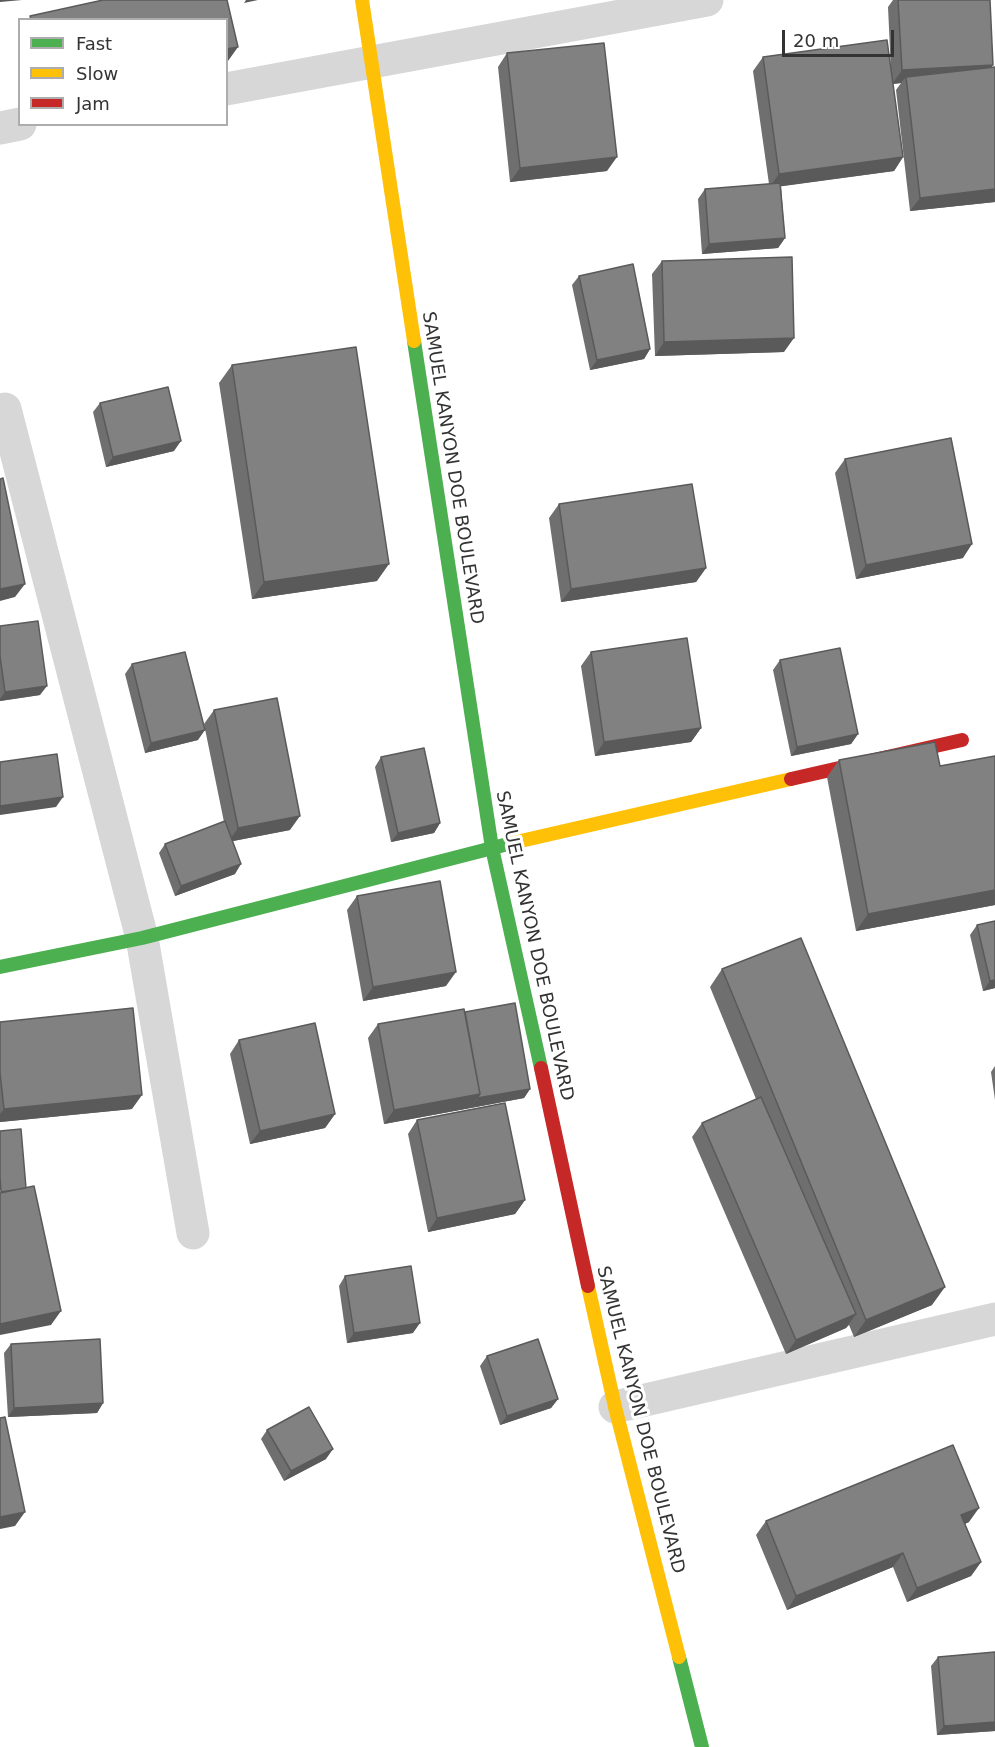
<!DOCTYPE html>
<html>
<head>
<meta charset="utf-8">
<style>
  body { margin:0 }
  #map { position:relative; width:995px; height:1747px; overflow:hidden; background:#fff; font-family:"DejaVu Sans",sans-serif }
  canvas { display:block }
  .legend { position:absolute; left:18px; top:18px; width:210px; height:108px; box-sizing:border-box; background:#fff; border:2px solid #adadad; margin:0; padding:8px 10px; list-style:none; font-size:18px; color:#333 }
  .legend li { display:flex; align-items:center; gap:12px; height:30px }
  .legend b { width:30px; border:2px solid #adadad }
  .scale { position:absolute; left:782px; top:30px; width:112px; height:27px; box-sizing:border-box; border:3px solid #333; border-top:0; padding-left:8px; font-size:18px; line-height:21px; white-space:nowrap; color:#333; -webkit-text-stroke:4px #fff; paint-order:stroke }
</style>
</head>
<body>
<div id="map">
<canvas width="995" height="1747"></canvas>
<ul class="legend">
<li><b style="height:8px;background:#4caf50"></b>Fast</li>
<li><b style="height:8px;background:#ffc107"></b>Slow</li>
<li><b style="height:8px;background:#c62828"></b>Jam</li>
</ul>
<div class="scale">20 m</div>
</div>
<script>
const context = document.querySelector('canvas').getContext('2d');
context.lineJoin = 'round';
function strokePath(path, color, width, dash) { context.strokeStyle = color; context.lineWidth = width; context.lineCap = dash ? 'butt' : 'round'; context.setLineDash(dash || []); context.stroke(path); }
function paint(path, color) { context.fillStyle = color; context.fill(path, 'evenodd'); }
function write(font, color, halo, rows, align = 'center') {
  context.font = font + ' "DejaVu Sans",sans-serif'; context.lineWidth = 6; context.setLineDash([]); context.textBaseline = 'middle'; context.strokeStyle = halo; context.fillStyle = color; for (const [text, x, y, turn = 0] of rows) {
    context.save(); context.translate(x, y); context.rotate((+turn || 0) * Math.PI / 180); context.textAlign = isNaN(turn) ? turn : align; if (halo) context.strokeText(text, 0, 0); context.fillText(text, 0, 0); context.restore();
  }
}
const street = new Path2D(`
  M 226,89 L 707,0
  M 0,128 L 20,124
  M 5,409 L 142,938 L 193,1233
  M 615,1407 L 995,1319`);
const fast = new Path2D(`
  M 414,341 L 492,848 L 541,1068
  M 0,967 L 142,938 L 512,843
  M 679,1657 L 702,1747`);
const slow = new Path2D(`
  M 362,0 L 414,341
  M 512,843 L 791,779
  M 588,1286 L 615,1407 L 679,1657`);
const jam = new Path2D(`
  M 791,779 L 962,740
  M 541,1068 L 588,1286`);
const wall = new Path2D(`
  M 893,0 L 990,0 L 995,202 L 910,211 L 896,90 L 901,83 L 893,84 L 903,157 L 894,171 L 781,186 L 785,238 L 778,248 L 702,254 L 698,199 L 705,189 L 769,184 L 753,71 L 763,57 L 891,71 L 888,7 Z
  M 507,53 L 607,171 L 510,182 L 498,67 Z
  M 662,261 L 784,352 L 655,356 L 652,274 Z
  M 579,276 L 650,349 L 644,359 L 590,370 L 572,285 Z
  M 232,365 L 377,581 L 252,599 L 219,383 Z
  M 100,403 L 174,451 L 106,467 L 93,412 Z
  M 845,459 L 963,558 L 856,579 L 835,473 Z
  M 559,504 L 706,568 L 696,582 L 561,602 L 549,518 Z
  M 0,626 L 40,695 L 0,701 Z
  M 591,652 L 701,728 L 691,742 L 595,756 L 581,666 Z
  M 780,660 L 858,734 L 851,744 L 791,756 L 773,670 Z
  M 132,664 L 198,740 L 145,753 L 125,674 Z
  M 214,710 L 290,830 L 233,841 L 235,874 L 175,896 L 159,853 L 165,844 L 224,822 L 204,724 Z
  M 995,756 L 995,905 L 856,931 L 827,777 L 839,760 L 940,766 Z
  M 381,757 L 440,823 L 434,833 L 391,842 L 375,767 Z
  M 357,896 L 446,986 L 363,1001 L 347,910 Z
  M 977,925 L 995,988 L 983,991 L 970,935 Z
  M 722,969 L 932,1305 L 854,1337 L 849,1325 L 846,1328 L 786,1354 L 692,1137 L 702,1123 L 756,1099 L 710,987 Z
  M 465,1012 L 530,1089 L 524,1098 L 384,1124 L 368,1038 L 378,1024 Z
  M 0,1022 L 132,1109 L 0,1122 Z
  M 239,1040 L 335,1114 L 325,1128 L 250,1144 L 230,1054 Z
  M 995,1066 L 995,1100 L 991,1072 Z
  M 417,1120 L 525,1200 L 515,1214 L 428,1232 L 408,1134 Z
  M 345,1276 L 413,1333 L 347,1343 L 339,1286 Z
  M 11,1344 L 103,1403 L 97,1413 L 8,1417 L 4,1353 Z
  M 487,1356 L 558,1399 L 551,1408 L 500,1425 L 480,1366 Z
  M 267,1430 L 326,1459 L 284,1481 L 261,1439 Z
  M 766,1521 L 969,1522 L 965,1524 L 981,1562 L 971,1576 L 907,1602 L 893,1567 L 787,1610 L 756,1535 Z
  M 995,1652 L 995,1731 L 937,1735 L 931,1666 L 938,1657 Z`);
const shadedWall = new Path2D(`
  M 0,0 L 22,0 L 0,2 Z
  M 246,0 L 258,0 L 244,3 Z
  M 238,47 L 228,61 L 226,61 L 226,49 Z
  M 993,65 L 984,78 L 906,77 L 901,83 L 892,84 L 902,70 Z
  M 617,157 L 607,171 L 510,182 L 520,168 Z
  M 903,157 L 894,171 L 769,188 L 779,174 Z
  M 995,189 L 995,202 L 910,211 L 920,198 Z
  M 785,238 L 778,248 L 702,254 L 709,244 Z
  M 794,338 L 784,352 L 655,356 L 664,342 Z
  M 650,349 L 644,359 L 590,370 L 597,360 Z
  M 181,441 L 174,451 L 106,467 L 113,457 Z
  M 972,544 L 963,558 L 856,579 L 866,565 Z
  M 389,564 L 377,581 L 252,599 L 264,582 Z
  M 706,568 L 696,582 L 561,602 L 571,589 Z
  M 25,584 L 15,597 L 0,601 L 0,589 Z
  M 47,686 L 40,695 L 0,701 L 0,699 L 5,692 Z
  M 701,728 L 691,742 L 595,756 L 604,742 Z
  M 205,730 L 198,740 L 145,753 L 151,743 Z
  M 858,734 L 851,744 L 791,756 L 797,747 Z
  M 63,797 L 56,807 L 0,815 L 0,806 Z
  M 300,816 L 290,830 L 228,842 L 238,828 Z
  M 440,823 L 434,833 L 391,842 L 398,833 Z
  M 241,864 L 235,874 L 175,896 L 181,886 Z
  M 995,890 L 995,905 L 856,931 L 868,914 Z
  M 456,972 L 446,986 L 363,1001 L 373,987 Z
  M 995,980 L 995,988 L 983,991 L 990,981 Z
  M 530,1089 L 524,1098 L 471,1108 L 477,1098 Z
  M 480,1094 L 471,1108 L 384,1124 L 394,1110 Z
  M 142,1095 L 132,1109 L 0,1122 L 0,1114 L 4,1109 Z
  M 335,1114 L 325,1128 L 250,1144 L 260,1131 Z
  M 525,1200 L 515,1214 L 428,1232 L 437,1218 Z
  M 945,1287 L 932,1305 L 854,1337 L 866,1320 Z
  M 61,1311 L 51,1325 L 0,1335 L 0,1324 Z
  M 856,1314 L 846,1328 L 786,1354 L 796,1340 Z
  M 420,1323 L 413,1333 L 347,1343 L 354,1333 Z
  M 558,1399 L 551,1408 L 500,1425 L 507,1416 Z
  M 103,1403 L 97,1413 L 8,1417 L 14,1408 Z
  M 333,1449 L 326,1459 L 284,1481 L 291,1471 Z
  M 979,1508 L 969,1522 L 952,1529 L 961,1515 Z
  M 25,1512 L 15,1526 L 0,1529 L 0,1517 Z
  M 903,1553 L 893,1567 L 787,1610 L 796,1596 Z
  M 981,1562 L 971,1576 L 907,1602 L 917,1588 Z
  M 995,1722 L 995,1731 L 937,1735 L 944,1726 Z`);
const building = new Path2D(`
  M 103,0 L 227,0 L 238,47 L 226,49 L 226,20 L 31,20 L 30,16 Z
  M 898,0 L 990,0 L 993,65 L 902,70 Z
  M 887,40 L 903,157 L 779,174 L 763,57 Z
  M 604,43 L 617,157 L 520,168 L 507,53 Z
  M 995,67 L 995,189 L 920,198 L 906,77 Z
  M 780,183 L 785,238 L 709,244 L 705,189 Z
  M 792,257 L 794,338 L 664,342 L 662,261 Z
  M 633,264 L 650,349 L 597,360 L 579,276 Z
  M 356,347 L 389,564 L 264,582 L 232,365 Z
  M 168,387 L 181,441 L 113,457 L 100,403 Z
  M 951,438 L 972,544 L 866,565 L 845,459 Z
  M 3,478 L 25,584 L 0,589 L 0,479 Z
  M 692,484 L 706,568 L 571,589 L 559,504 Z
  M 38,621 L 47,686 L 5,692 L 0,656 L 0,626 Z
  M 687,638 L 701,728 L 604,742 L 591,652 Z
  M 840,648 L 858,734 L 797,747 L 780,660 Z
  M 185,652 L 205,730 L 151,743 L 132,664 Z
  M 277,698 L 300,816 L 238,828 L 214,710 Z
  M 935,742 L 940,766 L 995,756 L 995,890 L 868,914 L 839,760 Z
  M 424,748 L 440,823 L 398,833 L 381,757 Z
  M 57,754 L 63,797 L 0,806 L 0,762 Z
  M 225,821 L 241,864 L 181,886 L 165,844 Z
  M 440,881 L 456,972 L 373,987 L 357,896 Z
  M 995,921 L 995,980 L 990,981 L 977,925 Z
  M 801,938 L 945,1287 L 866,1320 L 722,969 Z
  M 515,1003 L 530,1089 L 477,1098 L 480,1094 L 465,1012 Z
  M 133,1008 L 142,1095 L 4,1109 L 0,1073 L 0,1022 Z
  M 464,1009 L 480,1094 L 394,1110 L 378,1024 Z
  M 315,1023 L 335,1114 L 260,1131 L 239,1040 Z
  M 761,1097 L 856,1314 L 796,1340 L 702,1123 Z
  M 505,1103 L 525,1200 L 437,1218 L 417,1120 Z
  M 21,1129 L 26,1188 L 1,1192 L 0,1177 L 0,1131 Z
  M 34,1186 L 61,1311 L 0,1324 L 0,1193 Z
  M 411,1266 L 420,1323 L 354,1333 L 345,1276 Z
  M 100,1339 L 103,1403 L 14,1408 L 11,1344 Z
  M 538,1339 L 558,1399 L 507,1416 L 487,1356 Z
  M 309,1407 L 333,1449 L 291,1471 L 267,1430 Z
  M 5,1417 L 25,1512 L 0,1517 L 0,1418 Z
  M 953,1445 L 979,1508 L 961,1515 L 981,1562 L 917,1588 L 903,1553 L 796,1596 L 766,1521 Z
  M 995,1652 L 995,1722 L 944,1726 L 938,1657 Z`);
const streetNames = [
  ["SAMUEL KANYON DOE BOULEVARD",452,468,81],
  ["SAMUEL KANYON DOE BOULEVARD",534,946,78],
  ["SAMUEL KANYON DOE BOULEVARD",640,1420,76]
];
strokePath(street, '#d7d7d7', 33);
strokePath(fast, '#4caf50', 14);
strokePath(slow, '#ffc107', 14);
strokePath(jam, '#c62828', 14);
paint(wall, '#6f6f6f');
paint(shadedWall, '#5a5a5a');
paint(building, '#818181');
strokePath(building, '#5a5a5a', 1.5);
write('18px', '#333', '#fff', streetNames);
</script>
</body>
</html>
